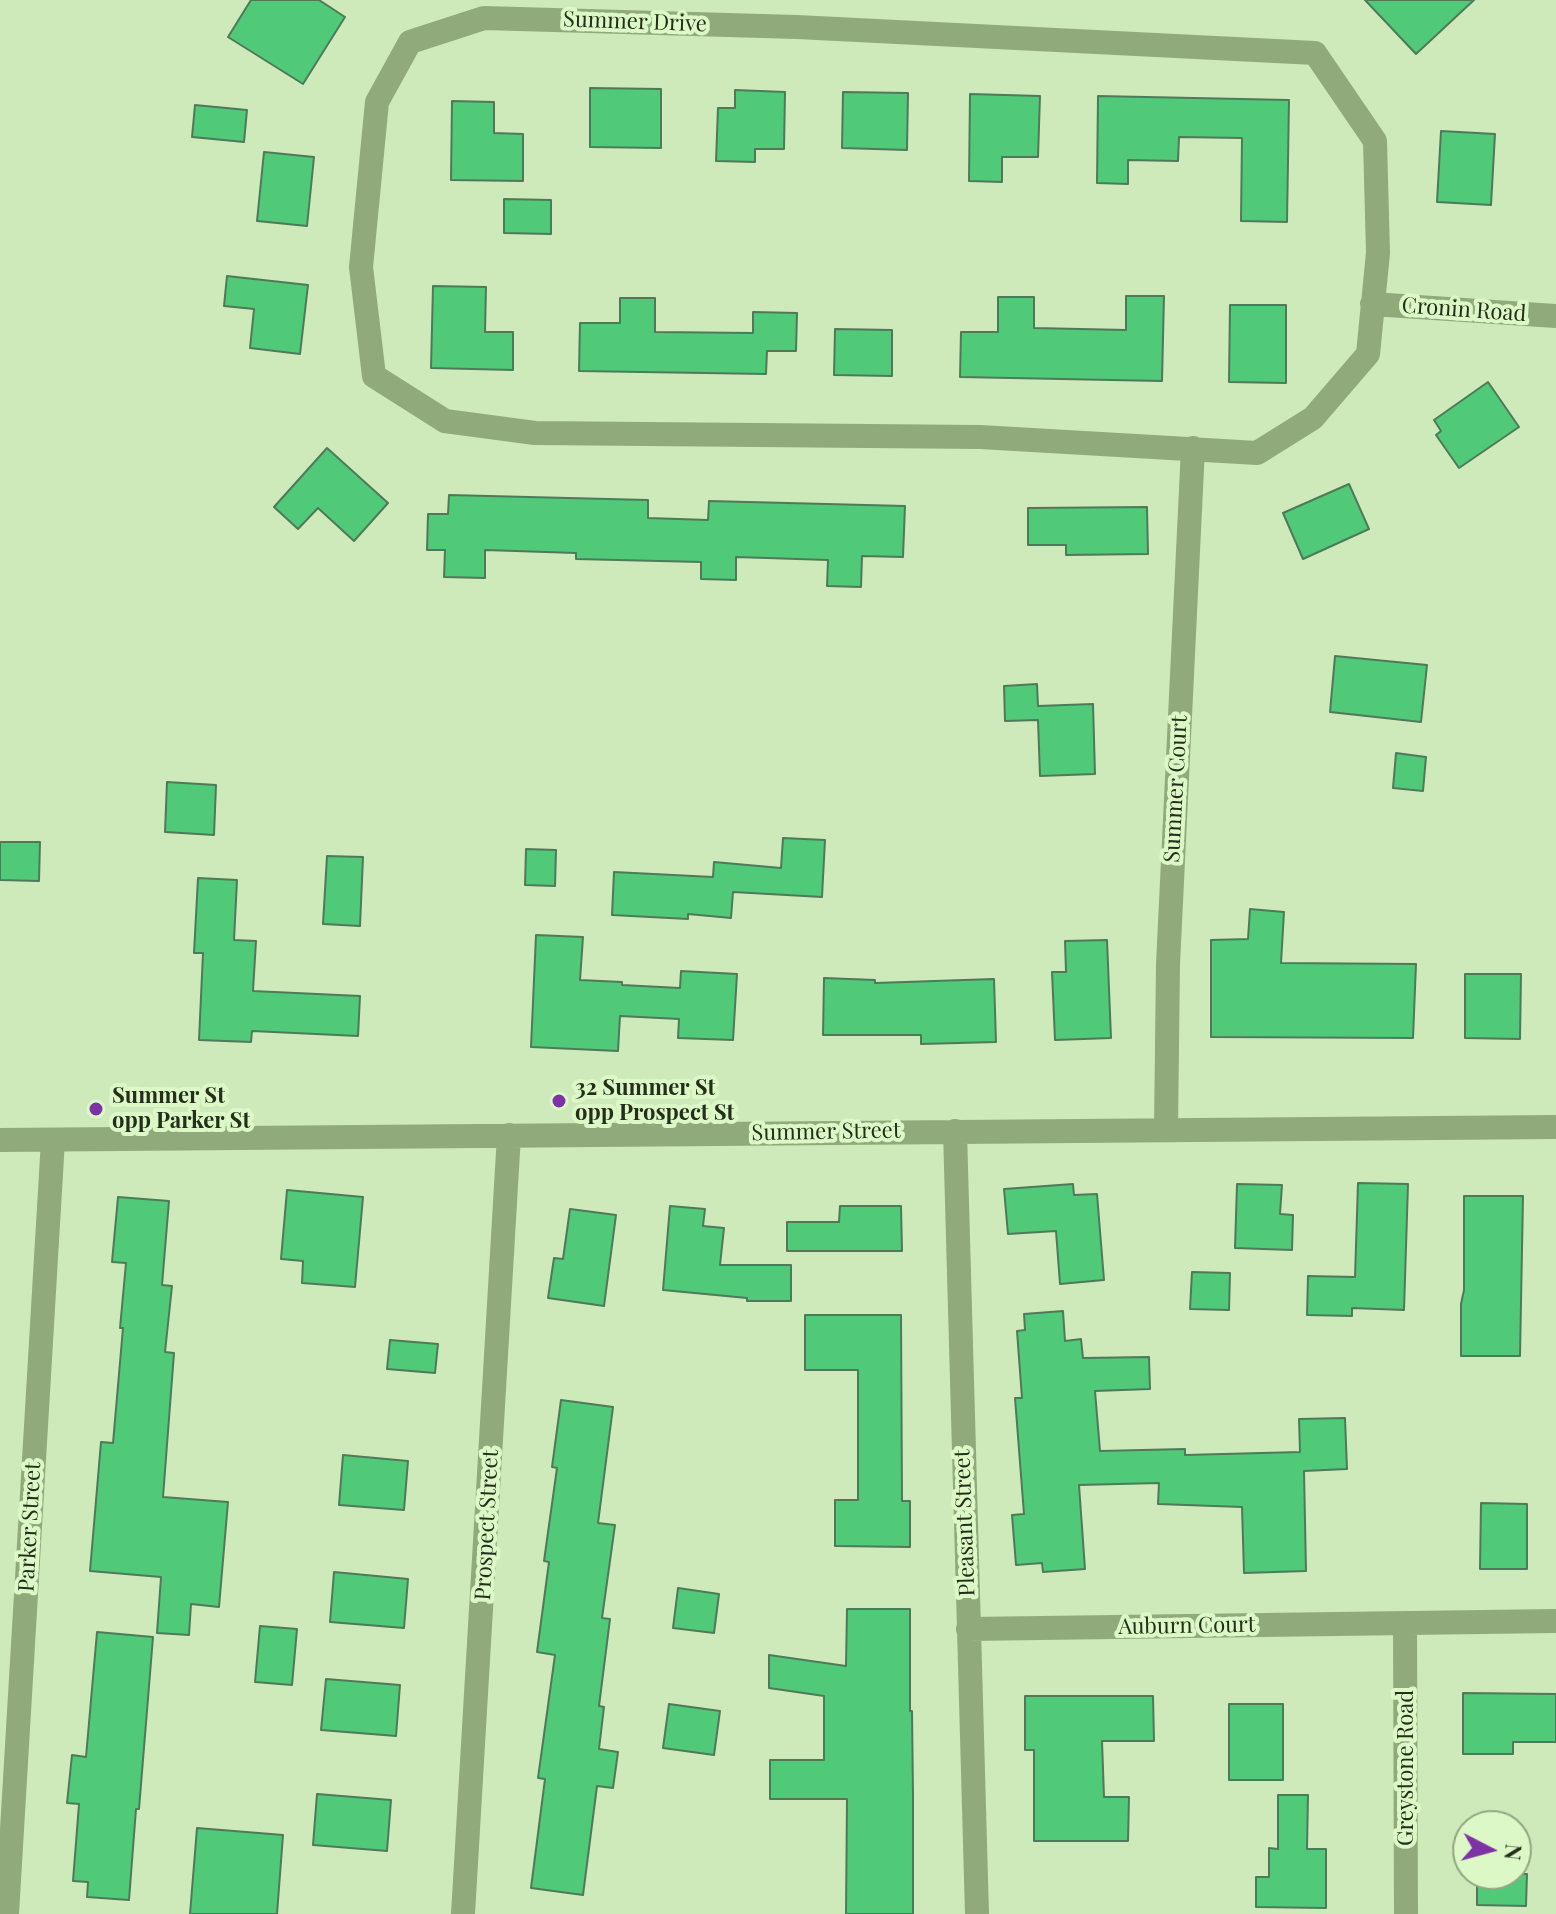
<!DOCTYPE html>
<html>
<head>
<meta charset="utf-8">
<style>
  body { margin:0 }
  #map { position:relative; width:1556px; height:1914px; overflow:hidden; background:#cfeaba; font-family:"Playfair Display",serif }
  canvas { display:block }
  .north { position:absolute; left:1452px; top:1810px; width:80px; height:80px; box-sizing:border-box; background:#dcf8c7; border:2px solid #92a782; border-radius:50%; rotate:96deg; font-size:22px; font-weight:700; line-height:32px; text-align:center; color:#242e1b }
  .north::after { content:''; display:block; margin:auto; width:28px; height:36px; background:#7e33a5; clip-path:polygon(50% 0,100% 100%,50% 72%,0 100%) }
</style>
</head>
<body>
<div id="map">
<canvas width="1556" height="1914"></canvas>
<div class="north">N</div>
</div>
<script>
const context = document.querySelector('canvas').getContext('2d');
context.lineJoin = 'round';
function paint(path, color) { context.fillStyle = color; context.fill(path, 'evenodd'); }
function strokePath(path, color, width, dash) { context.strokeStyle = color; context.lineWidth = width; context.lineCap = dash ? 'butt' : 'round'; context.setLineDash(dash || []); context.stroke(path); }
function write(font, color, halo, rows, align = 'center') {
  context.font = font + ' "Playfair Display",serif'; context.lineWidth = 8; context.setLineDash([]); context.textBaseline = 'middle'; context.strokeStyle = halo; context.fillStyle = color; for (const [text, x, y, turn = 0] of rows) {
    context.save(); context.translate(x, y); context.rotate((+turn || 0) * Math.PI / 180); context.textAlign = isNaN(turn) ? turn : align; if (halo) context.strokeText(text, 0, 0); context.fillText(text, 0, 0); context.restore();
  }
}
const building = new Path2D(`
  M 251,0 L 319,0 L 345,17 L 303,84 L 228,37 Z
  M 1365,0 L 1474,0 L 1416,54 Z
  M 590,88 L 661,89 L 661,148 L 590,147 Z
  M 735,90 L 785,92 L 784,149 L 755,149 L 755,162 L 716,161 L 718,108 L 735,108 Z
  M 843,92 L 908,93 L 907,150 L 842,148 Z
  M 970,94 L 1040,96 L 1038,157 L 1002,157 L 1002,182 L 969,181 Z
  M 1098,96 L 1289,100 L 1287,222 L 1241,221 L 1242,138 L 1179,137 L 1178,161 L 1128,160 L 1128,184 L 1097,183 Z
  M 452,101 L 494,102 L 494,133 L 523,134 L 523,181 L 451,180 Z
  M 195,105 L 247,110 L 244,142 L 192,137 Z
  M 1441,131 L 1495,134 L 1491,205 L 1437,202 Z
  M 264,152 L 314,157 L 307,226 L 257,221 Z
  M 504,199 L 551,200 L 551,234 L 504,233 Z
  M 227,276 L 308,285 L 300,354 L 250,348 L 254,309 L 224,306 Z
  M 433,286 L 486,287 L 485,332 L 513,332 L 513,370 L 431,368 Z
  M 1126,296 L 1164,296 L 1162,381 L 960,377 L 961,332 L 998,332 L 998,297 L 1034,297 L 1034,328 L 1126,330 Z
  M 620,298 L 655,298 L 655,332 L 753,333 L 753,312 L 797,313 L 796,351 L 767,351 L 766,374 L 579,371 L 580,323 L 620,323 Z
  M 1230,305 L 1286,305 L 1286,383 L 1229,382 Z
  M 835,329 L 892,330 L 892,376 L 834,375 Z
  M 1488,382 L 1519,427 L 1459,468 L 1436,435 L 1441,431 L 1434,420 Z
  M 327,448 L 388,503 L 354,541 L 318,508 L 298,529 L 274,507 Z
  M 1349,484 L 1369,529 L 1303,559 L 1283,513 Z
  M 449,495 L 648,500 L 648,518 L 708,520 L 709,501 L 905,506 L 903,557 L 862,556 L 861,587 L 827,586 L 828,560 L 736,557 L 736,580 L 701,579 L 701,562 L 576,559 L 576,553 L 485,550 L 485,578 L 444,577 L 445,550 L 427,550 L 428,514 L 448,514 Z
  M 1147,507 L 1148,554 L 1066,555 L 1066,545 L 1028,545 L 1028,508 Z
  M 1335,656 L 1427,665 L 1421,722 L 1330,712 Z
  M 1037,684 L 1038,706 L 1093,704 L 1095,774 L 1040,776 L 1038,720 L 1005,721 L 1004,686 Z
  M 1396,753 L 1426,757 L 1423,791 L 1393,788 Z
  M 167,782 L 216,785 L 214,835 L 165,832 Z
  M 783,838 L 825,840 L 822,897 L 733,892 L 731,918 L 688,914 L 688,919 L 612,915 L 614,872 L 713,877 L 714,862 L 781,868 Z
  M 0,842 L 40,842 L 39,881 L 0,880 Z
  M 526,849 L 556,850 L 555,886 L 525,885 Z
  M 327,856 L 363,857 L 360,926 L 323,924 Z
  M 198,878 L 237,880 L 234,940 L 256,941 L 253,991 L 360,996 L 358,1036 L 252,1031 L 251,1042 L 199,1040 L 203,953 L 194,953 Z
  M 1250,909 L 1284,912 L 1281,963 L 1416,964 L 1413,1038 L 1211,1037 L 1211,940 L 1248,939 Z
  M 536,935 L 583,937 L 580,980 L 622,982 L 622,985 L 680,988 L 681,971 L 737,974 L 733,1040 L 678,1038 L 679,1019 L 620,1016 L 618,1051 L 531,1047 Z
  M 1107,940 L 1111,1038 L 1055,1040 L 1052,972 L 1066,972 L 1065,941 Z
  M 1465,974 L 1521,974 L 1520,1039 L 1465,1038 Z
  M 824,978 L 875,980 L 875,983 L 994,979 L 996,1042 L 921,1044 L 921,1035 L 823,1035 Z
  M 1358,1183 L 1408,1184 L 1404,1310 L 1352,1308 L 1352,1316 L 1307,1315 L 1308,1276 L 1355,1277 Z
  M 1073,1184 L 1074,1195 L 1097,1194 L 1104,1280 L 1060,1284 L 1056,1231 L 1008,1234 L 1004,1189 Z
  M 1237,1184 L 1282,1185 L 1280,1214 L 1293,1215 L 1292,1250 L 1235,1248 Z
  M 287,1190 L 363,1197 L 355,1287 L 302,1283 L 303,1261 L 281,1259 Z
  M 1464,1196 L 1523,1196 L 1520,1356 L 1461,1356 L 1461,1304 L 1464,1290 Z
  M 118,1197 L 169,1201 L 162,1285 L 172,1286 L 165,1352 L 174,1353 L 163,1497 L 228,1502 L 219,1607 L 191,1604 L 189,1635 L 157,1633 L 161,1577 L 90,1571 L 101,1442 L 113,1443 L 123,1328 L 120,1328 L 126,1263 L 112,1262 Z
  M 670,1206 L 705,1209 L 703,1226 L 724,1228 L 720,1265 L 791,1265 L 791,1301 L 747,1301 L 747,1298 L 663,1290 Z
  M 840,1206 L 901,1206 L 902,1251 L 787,1251 L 787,1222 L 839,1222 Z
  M 570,1209 L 616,1215 L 604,1306 L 548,1298 L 554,1258 L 563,1259 Z
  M 1192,1272 L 1230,1273 L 1229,1310 L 1190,1309 Z
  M 1063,1311 L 1065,1341 L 1081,1339 L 1083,1358 L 1149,1357 L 1150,1389 L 1095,1391 L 1100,1451 L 1185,1449 L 1185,1455 L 1300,1452 L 1299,1419 L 1345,1418 L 1347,1469 L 1304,1471 L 1306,1571 L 1244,1573 L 1242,1507 L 1158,1504 L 1159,1483 L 1079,1485 L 1085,1569 L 1043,1572 L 1042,1563 L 1016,1565 L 1012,1515 L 1024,1514 L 1015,1398 L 1022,1398 L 1017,1331 L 1025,1330 L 1024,1314 Z
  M 805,1315 L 901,1315 L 902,1501 L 910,1501 L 910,1547 L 835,1546 L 835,1500 L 858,1500 L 858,1370 L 805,1370 Z
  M 390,1340 L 438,1344 L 435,1373 L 387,1369 Z
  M 561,1400 L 613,1407 L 598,1523 L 615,1525 L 602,1618 L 610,1619 L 599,1706 L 604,1707 L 599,1749 L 618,1752 L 613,1788 L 597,1786 L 583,1895 L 531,1888 L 545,1779 L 538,1778 L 555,1655 L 537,1652 L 549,1562 L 544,1561 L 557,1468 L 552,1467 Z
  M 343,1455 L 408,1461 L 404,1510 L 339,1505 Z
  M 1481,1503 L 1527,1504 L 1527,1569 L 1480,1569 Z
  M 334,1572 L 408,1579 L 404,1628 L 330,1622 Z
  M 678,1588 L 719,1594 L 714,1633 L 673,1628 Z
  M 847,1609 L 910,1609 L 910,1711 L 912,1711 L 913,1795 L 913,1914 L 846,1914 L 847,1799 L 770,1799 L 770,1760 L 824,1760 L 824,1696 L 769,1688 L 769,1655 L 846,1666 Z
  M 260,1626 L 297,1629 L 292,1685 L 255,1682 Z
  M 97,1632 L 153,1637 L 139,1809 L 136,1809 L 129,1900 L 87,1897 L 88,1882 L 73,1881 L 79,1804 L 67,1803 L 72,1755 L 86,1757 Z
  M 326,1679 L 400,1685 L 396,1736 L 321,1730 Z
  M 1463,1693 L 1556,1694 L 1556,1742 L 1513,1742 L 1513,1754 L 1463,1754 Z
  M 1025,1696 L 1153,1696 L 1154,1741 L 1102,1741 L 1104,1797 L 1129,1797 L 1128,1841 L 1034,1841 L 1034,1750 L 1025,1750 Z
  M 669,1704 L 720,1711 L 714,1755 L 663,1748 Z
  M 1229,1704 L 1283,1704 L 1283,1780 L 1229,1780 Z
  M 317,1794 L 391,1800 L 387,1851 L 313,1845 Z
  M 1278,1795 L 1308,1795 L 1307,1849 L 1326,1849 L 1326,1908 L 1256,1907 L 1256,1877 L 1269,1877 L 1269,1848 L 1278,1849 Z
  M 197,1828 L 283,1835 L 277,1914 L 190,1914 Z
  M 1477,1874 L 1527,1874 L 1526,1906 L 1477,1905 Z`);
const minor = new Path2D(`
  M 484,18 L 797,27 L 1315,53 L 1375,141 L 1378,253 L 1368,354 L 1313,418 L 1257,453 L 980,437 L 535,433 L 445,421 L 374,376 L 361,267 L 377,102 L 410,42 Z
  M 1372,304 L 1556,316
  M 1166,1129 L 1168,964 L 1193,448
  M 955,1131 L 977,1914
  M 0,1140 L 1556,1127
  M 1405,1623 L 1406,1914
  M 968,1629 L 1556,1621
  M 7,1914 L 53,1140
  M 463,1914 L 509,1135`);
const markers = [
  [559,1101,8,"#7e33a5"],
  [96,1109,8,"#7e33a5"]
];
const streetNames = [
  ["Summer Drive",635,22,2],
  ["Cronin Road",1464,310,4],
  ["Summer Court",1176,789,-87],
  ["Summer Street",826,1132,-1],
  ["Pleasant Street",965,1523,-92],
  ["Prospect Street",487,1525,-87],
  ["Parker Street",30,1527,-87],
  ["Auburn Court",1187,1626,-1],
  ["Greystone Road",1406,1768,-90]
];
const poiNames = [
  ["32 Summer St",575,1088],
  ["opp Prospect St",575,1113],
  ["Summer St",112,1096],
  ["opp Parker St",112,1121]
];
paint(building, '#50ca79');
strokePath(building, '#4e7a59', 2);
strokePath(minor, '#90aa7b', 24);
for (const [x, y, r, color] of markers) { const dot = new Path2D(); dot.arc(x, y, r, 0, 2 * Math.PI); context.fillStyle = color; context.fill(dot); strokePath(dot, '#dcf8c7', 3); }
write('22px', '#242e1b', '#dcf8c7', streetNames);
write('bold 22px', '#242e1b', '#dcf8c7', poiNames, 'left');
</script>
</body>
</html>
